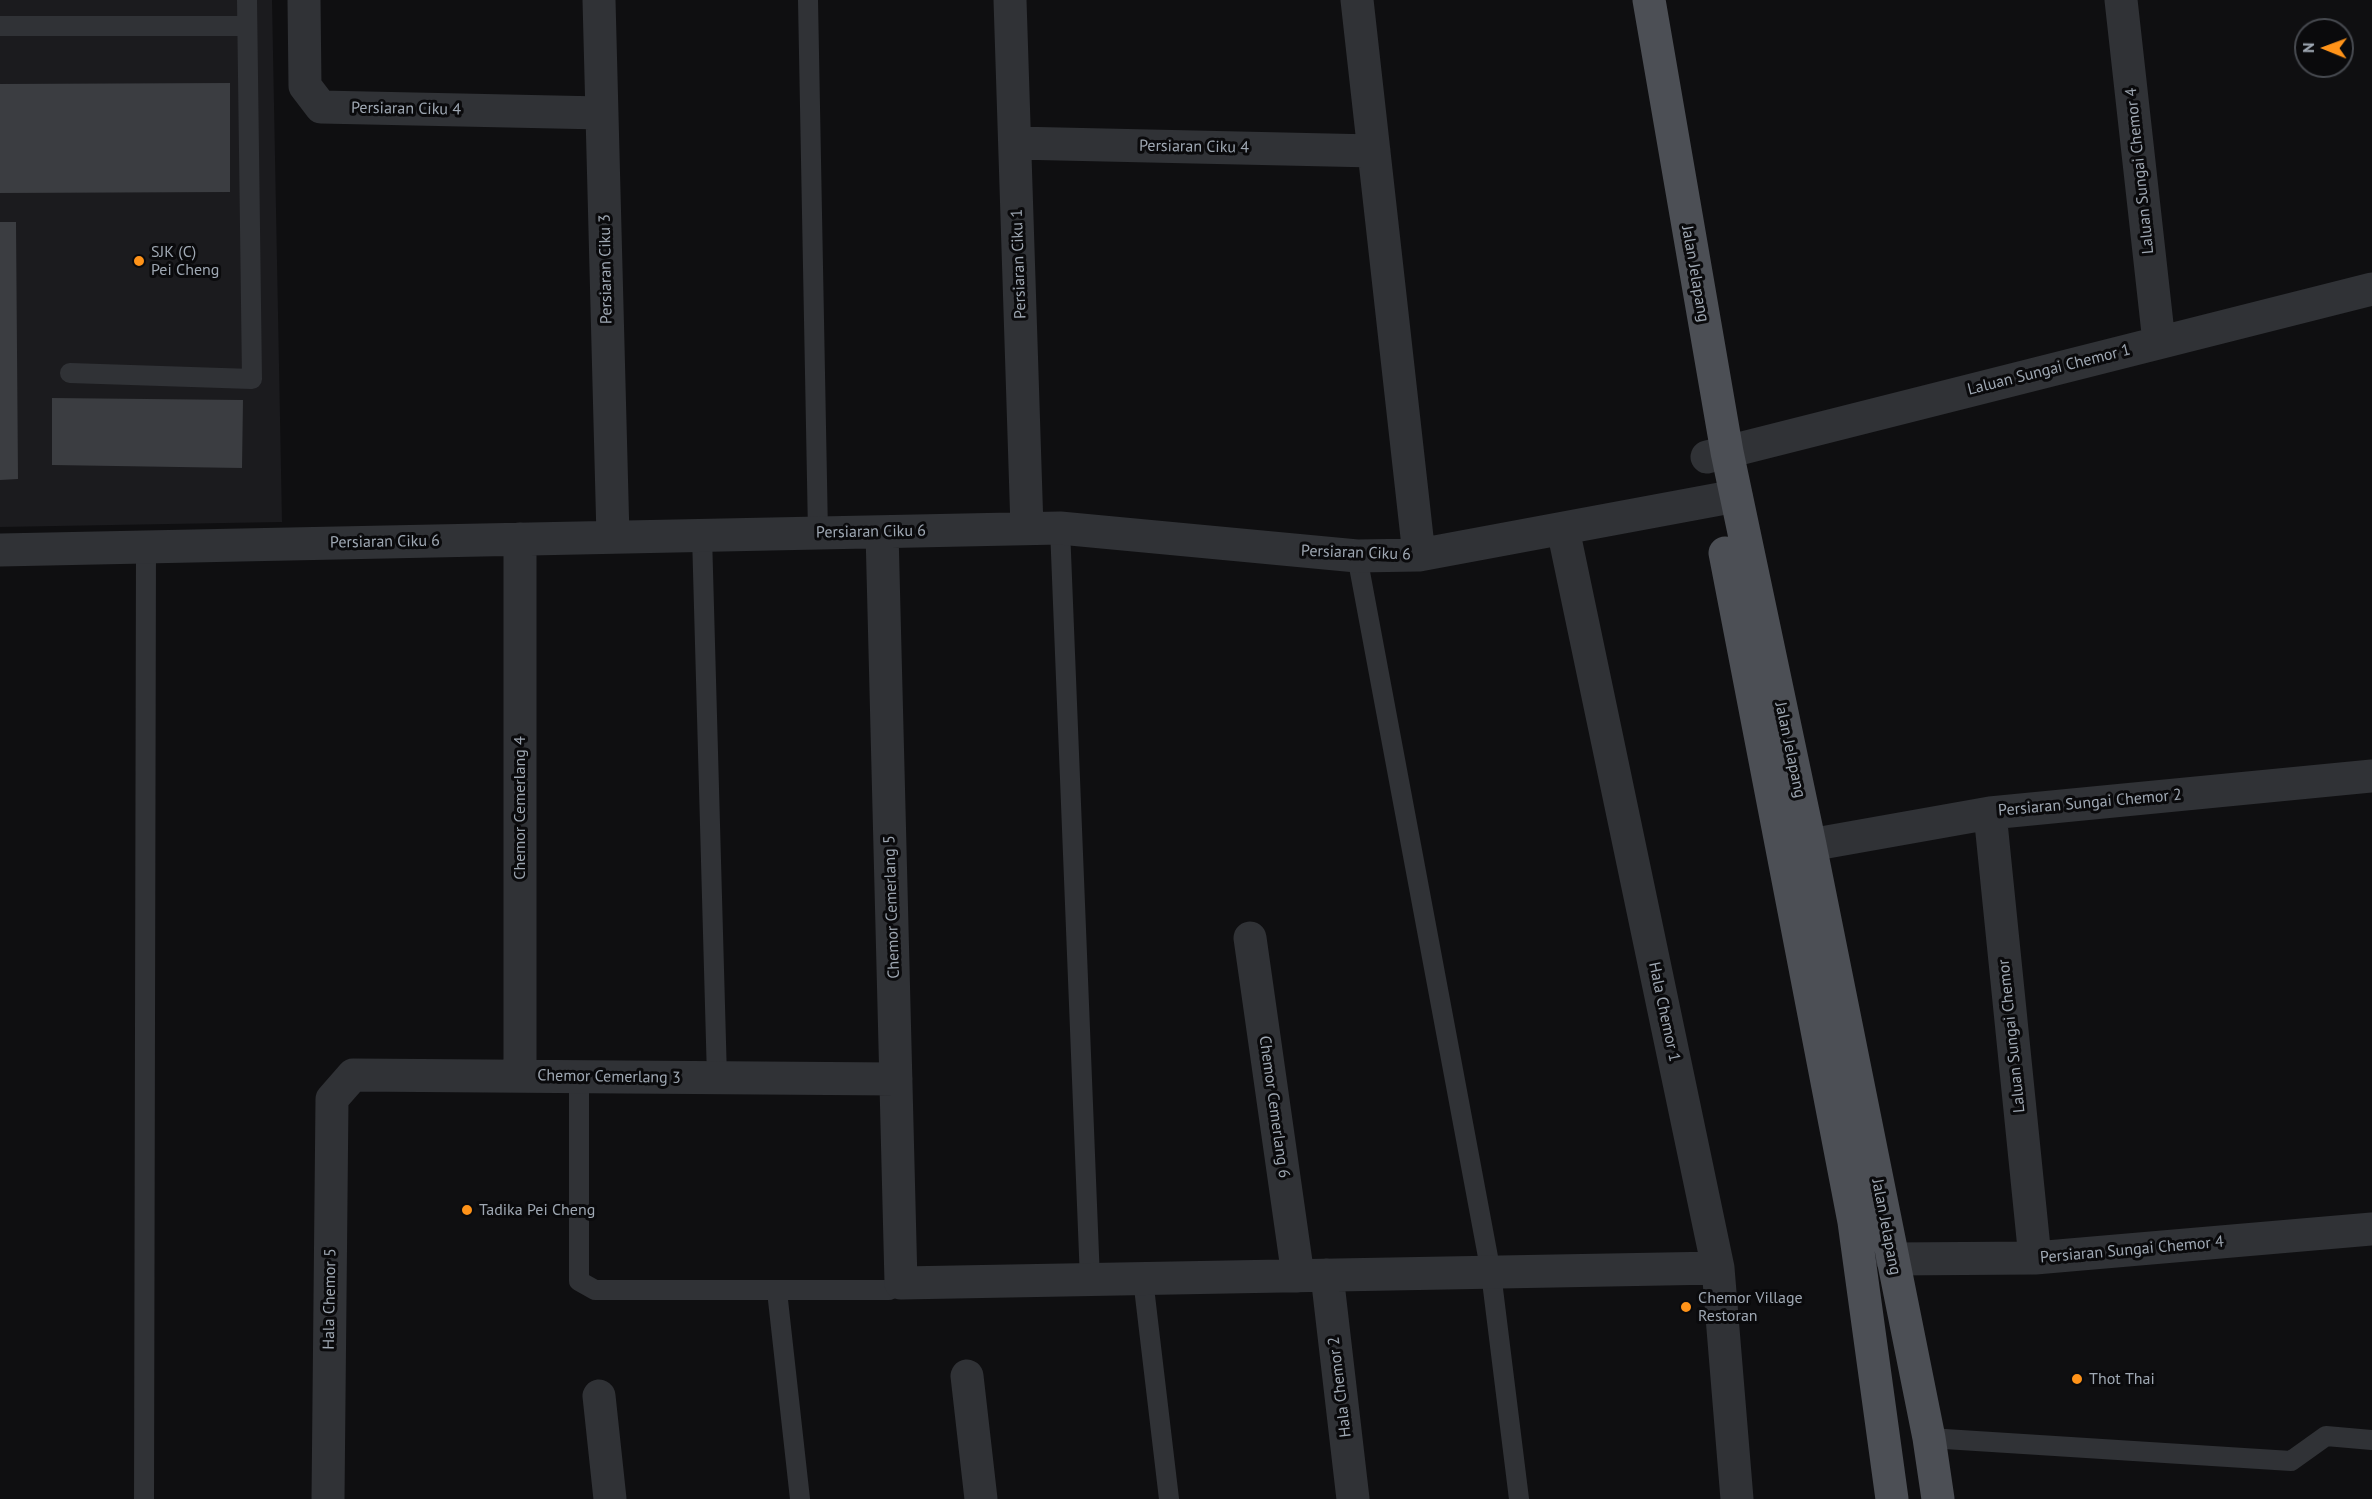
<!DOCTYPE html>
<html>
<head>
<meta charset="utf-8">
<style>
  body { margin:0 }
  #map { position:relative; width:2372px; height:1499px; overflow:hidden; background:#0f0f11; font-family:"PT Sans",sans-serif }
  canvas { display:block }
  .north { position:absolute; left:2294px; top:18px; width:60px; height:60px; box-sizing:border-box; background:#0a0a0c; border:2px solid #46494f; border-radius:50%; rotate:271deg; font-size:16px; font-weight:700; line-height:24px; text-align:center; color:#9fa8b3 }
  .north::after { content:''; display:block; margin:auto; width:21px; height:27px; background:#ff9319; clip-path:polygon(50% 0,100% 100%,50% 72%,0 100%) }
</style>
</head>
<body>
<div id="map">
<canvas width="2372" height="1499"></canvas>
<div class="north">N</div>
</div>
<script>
const context = document.querySelector('canvas').getContext('2d');
context.lineJoin = 'round';
function paint(path, color) { context.fillStyle = color; context.fill(path, 'evenodd'); }
function strokePath(path, color, width, dash) { context.strokeStyle = color; context.lineWidth = width; context.lineCap = dash ? 'butt' : 'round'; context.setLineDash(dash || []); context.stroke(path); }
function write(font, color, halo, rows, align = 'center') {
  context.font = font + ' "PT Sans",sans-serif'; context.lineWidth = 6; context.setLineDash([]); context.textBaseline = 'middle'; context.strokeStyle = halo; context.fillStyle = color; for (const [text, x, y, turn = 0] of rows) {
    context.save(); context.translate(x, y); context.rotate((+turn || 0) * Math.PI / 180); context.textAlign = isNaN(turn) ? turn : align; if (halo) context.strokeText(text, 0, 0); context.fillText(text, 0, 0); context.restore();
  }
}
const built = new Path2D(`
  M 0,0 L 272,0 L 282,522 L 0,527 Z`);
const building = new Path2D(`
  M 230,83 L 230,192 L 0,193 L 0,84 Z
  M 0,222 L 16,222 L 18,479 L 0,480 Z
  M 52,398 L 243,400 L 242,468 L 52,465 Z`);
const lane = new Path2D(`
  M 808,0 L 818,533
  M 0,26 L 247,26
  M 70,373 L 252,379 L 247,0
  M 1060,528 L 1090,1280
  M 702,535 L 717,1078
  M 1357,556 L 1491,1273 L 1519,1499
  M 579,1077 L 579,1281 L 595,1290 L 889,1290 L 901,1283
  M 1143,1279 L 1169,1499
  M 777,1291 L 800,1499
  M 1929,1438 L 2291,1461 L 2326,1436 L 2372,1440
  M 144,1499 L 146,547`);
const street = new Path2D(`
  M 304,0 L 305,86 L 321,107 L 602,113
  M 599,0 L 613,537
  M 1010,0 L 1027,528
  M 1357,0 L 1419,555
  M 2121,0 L 2159,342
  M 1015,143 L 1374,151
  M 1707,457 L 2372,289
  M 1563,529 L 1718,1268 L 1737,1499
  M 882,532 L 901,1283 L 1718,1268
  M 520,539 L 520,1076
  M 0,550 L 1060,528 L 1357,556 L 1419,555 L 1736,496
  M 1990,813 L 2035,1258
  M 1810,845 L 1990,813 L 2372,776
  M 1250,938 L 1298,1276
  M 1892,1259 L 2035,1258 L 2372,1229
  M 1327,1275 L 1353,1499
  M 967,1376 L 981,1499
  M 599,1396 L 610,1499
  M 328,1499 L 332,1099 L 353,1075 L 896,1079`);
const primary = new Path2D(`
  M 1649,0 L 1727,452 L 1810,845 L 1929,1438 L 1938,1499
  M 1725,553 L 1854,1222 L 1892,1499`);
const markers = [
  [139,261,6,"#ff9319"],
  [467,1210,6,"#ff9319"],
  [1686,1307,6,"#ff9319"],
  [2077,1379,6,"#ff9319"]
];
const streetNames = [
  ["Persiaran Ciku 4",406,109,1],
  ["Persiaran Ciku 4",1194,147,1],
  ["Laluan Sungai Chemor 4",2140,171,-96],
  ["Persiaran Ciku 1",1019,264,-92],
  ["Persiaran Ciku 3",606,269,-91],
  ["Jalan Jelapang",1695,274,80],
  ["Laluan Sungai Chemor 1",2049,370,-14],
  ["Persiaran Ciku 6",871,532,-1],
  ["Persiaran Ciku 6",385,542,-1],
  ["Persiaran Ciku 6",1356,553,2],
  ["Jalan Jelapang",1790,750,78],
  ["Persiaran Sungai Chemor 2",2090,803,-5],
  ["Chemor Cemerlang 4",520,808,-90],
  ["Chemor Cemerlang 5",892,907,-92],
  ["Hala Chemor 1",1664,1012,78],
  ["Laluan Sungai Chemor",2012,1036,-96],
  ["Chemor Cemerlang 3",609,1077,1],
  ["Chemor Cemerlang 6",1274,1107,82],
  ["Jalan Jelapang",1886,1227,79],
  ["Persiaran Sungai Chemor 4",2132,1250,-5],
  ["Hala Chemor 5",330,1299,-89],
  ["Hala Chemor 2",1340,1387,-97]
];
const poiNames = [
  ["SJK (C)",151,252],
  ["Pei Cheng",151,270],
  ["Tadika Pei Cheng",479,1210],
  ["Chemor Village",1698,1298],
  ["Restoran",1698,1316],
  ["Thot Thai",2089,1379]
];
paint(built, '#1b1b1e');
paint(building, '#3b3d41');
strokePath(lane, '#303236', 20);
strokePath(street, '#303236', 33);
strokePath(primary, '#4c4f55', 33);
for (const [x, y, r, color] of markers) { const dot = new Path2D(); dot.arc(x, y, r, 0, 2 * Math.PI); context.fillStyle = color; context.fill(dot); strokePath(dot, '#0a0a0c', 2); }
write('16px', '#9fa8b3', '#0a0a0c', streetNames);
write('16px', '#9fa8b3', '#0a0a0c', poiNames, 'left');
</script>
</body>
</html>
